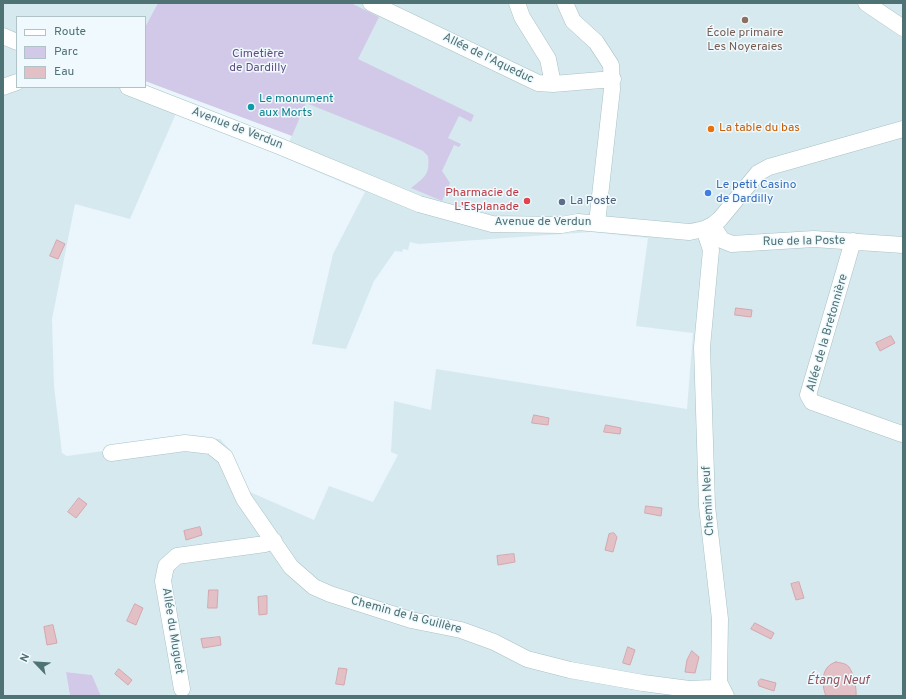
<!DOCTYPE html>
<html>
<head>
<meta charset="utf-8">
<style>
  body { margin:0 }
  #map { position:relative; width:906px; height:699px; overflow:hidden; background:#eaf6fb; font-family:Overpass,sans-serif }
  canvas { display:block }
  .frame { position:absolute; inset:0; border:4px solid #4f7274; pointer-events:none }
  .legend { position:absolute; left:16px; top:16px; width:130px; height:72px; box-sizing:border-box; background:#f0fafe; border:1px solid #b0c4c7; margin:0; padding:5px 7px; list-style:none; font-size:12px; color:#4f7274 }
  .legend li { display:flex; align-items:center; gap:8px; height:20px }
  .legend b { width:20px; border:1px solid #b0c4c7 }
  .north { position:absolute; left:16px; top:643px; width:40px; height:40px; -webkit-text-stroke:3px #f0fafe; paint-order:stroke; rotate:295deg; font-size:11px; font-weight:700; line-height:16px; text-align:center; color:#4f7274 }
  .north::after { content:''; display:block; margin:auto; width:14px; height:18px; background:#4f7274; clip-path:polygon(50% 0,100% 100%,50% 72%,0 100%) }
</style>
</head>
<body>
<div id="map">
<canvas width="906" height="699"></canvas>
<div class="frame"></div>
<ul class="legend">
<li><b style="height:5px;background:#fff"></b>Route</li>
<li><b style="height:11px;background:#d2c9e8"></b>Parc</li>
<li><b style="height:11px;background:#e3c0c5"></b>Eau</li>
</ul>
<div class="north">N</div>
</div>
<script>
const context = document.querySelector('canvas').getContext('2d');
context.lineJoin = 'round';
function paint(path, color) { context.fillStyle = color; context.fill(path, 'evenodd'); }
function strokePath(path, color, width, dash) { context.strokeStyle = color; context.lineWidth = width; context.lineCap = dash ? 'butt' : 'round'; context.setLineDash(dash || []); context.stroke(path); }
function write(font, color, halo, rows, align = 'center') {
  context.font = font + ' Overpass,sans-serif'; context.lineWidth = 3; context.setLineDash([]); context.textBaseline = 'middle'; context.strokeStyle = halo; context.fillStyle = color; for (const [text, x, y, turn = 0] of rows) {
    context.save(); context.translate(x, y); context.rotate((+turn || 0) * Math.PI / 180); context.textAlign = isNaN(turn) ? turn : align; if (halo) context.strokeText(text, 0, 0); context.fillText(text, 0, 0); context.restore();
  }
}
const residential = new Path2D(`
  M 3,3 L 158,3 L 145,27 L 145,17 L 17,17 L 17,87 L 139,87 L 181,102 L 130,219 L 75,204 L 52,319 L 54,386 L 62,453 L 67,456 L 190,439 L 220,439 L 230,450 L 243,489 L 314,520 L 329,486 L 373,502 L 398,455 L 391,452 L 394,401 L 431,410 L 436,369 L 687,409 L 693,333 L 636,326 L 648,238 L 591,232 L 419,244 L 410,242 L 408,250 L 403,249 L 402,252 L 395,251 L 374,281 L 346,349 L 312,344 L 333,254 L 365,192 L 283,157 L 346,3 L 903,3 L 903,696 L 101,696 L 92,675 L 66,672 L 70,696 L 3,696 Z`);
const green = new Path2D(`
  M 158,3 L 351,3 L 379,17 L 358,59 L 474,115 L 471,122 L 459,116 L 448,138 L 461,144 L 459,147 L 454,145 L 442,171 L 450,183 L 442,201 L 411,188 C 425,177 430,175 428,156 L 423,151 L 396,139 L 306,103 L 292,136 L 145,81 L 145,27 Z
  M 66,672 L 92,675 L 101,696 L 70,696 Z`);
const water = new Path2D(`
  M 57,240 L 65,244 L 58,259 L 50,256 Z
  M 736,308 L 752,310 L 751,317 L 735,315 Z
  M 891,336 L 895,343 L 880,351 L 876,343 Z
  M 534,415 L 549,418 L 548,425 L 532,423 Z
  M 606,425 L 621,428 L 620,434 L 604,432 Z
  M 79,498 L 87,504 L 76,518 L 68,512 Z
  M 646,506 L 662,508 L 661,516 L 645,513 Z
  M 200,527 L 202,535 L 186,540 L 184,531 Z
  M 614,533 L 617,537 L 613,552 L 605,550 L 609,534 Z
  M 514,554 L 515,562 L 498,565 L 497,556 Z
  M 799,582 L 804,598 L 796,600 L 791,584 Z
  M 209,590 L 218,590 L 217,608 L 208,608 Z
  M 267,596 L 267,614 L 259,615 L 258,597 Z
  M 135,604 L 143,608 L 136,625 L 127,621 Z
  M 755,623 L 774,633 L 771,639 L 751,629 Z
  M 53,625 L 57,643 L 47,645 L 44,627 Z
  M 220,637 L 221,645 L 203,648 L 201,639 Z
  M 628,647 L 635,650 L 630,665 L 623,663 Z
  M 692,651 L 699,657 L 695,673 L 685,672 L 687,660 Z
  M 836,662 C 840,663 846,663 849,667 C 853,672 857,689 856,696 L 826,696 C 821,684 821,666 836,662 Z
  M 339,668 L 347,669 L 344,685 L 336,684 Z
  M 119,669 L 132,680 L 128,685 L 115,674 Z
  M 761,679 L 776,683 L 774,691 L 759,686 L 758,682 Z`);
const minor = new Path2D(`
  M 371,3 L 538,83 L 553,84 L 613,79
  M 517,3 L 522,17 L 548,59 L 553,84
  M 565,3 L 573,21 L 596,42 L 611,65 L 612,89 L 597,223
  M 866,3 L 903,28
  M 3,36 L 17,42
  M 3,87 L 17,82
  M 128,87 L 279,146 L 419,204 L 492,224 L 561,225 L 578,222 L 689,232 C 702,230 711,228 720,219 L 758,173 L 769,167 L 903,129
  M 713,226 L 722,240 L 732,244 L 814,239 L 903,245
  M 704,229 L 711,250 L 702,347 L 707,506 L 720,619 L 719,682 L 726,696
  M 853,241 L 808,395 L 812,402 L 902,434
  M 111,453 L 185,443 L 211,446 L 225,457 L 244,499 L 291,567 L 314,587 L 330,594 L 411,620 L 461,630 L 494,642 L 527,659 L 570,670 L 643,683 L 689,689 L 712,688 L 722,691
  M 182,689 L 163,581 L 166,566 L 177,556 L 265,544 L 274,541`);
const markers = [
  [745,20,4,"#8d6e63"],
  [251,107,4,"#0f9aa8"],
  [711,129,4,"#e8710a"],
  [708,193,4,"#3f7fe0"],
  [527,201,4,"#e0444e"],
  [562,202,4,"#5c6f8a"]
];
const educationNames = [
  ["École primaire",745,34],
  ["Les Noyeraies",745,48]
];
const parkNames = [
  ["Cimetière",258,55],
  ["de Dardilly",258,69]
];
const streetNames = [
  ["Allée de l'Aqueduc",488,59,26],
  ["Avenue de Verdun",237,129,21],
  ["Avenue de Verdun",543,223],
  ["Rue de la Poste",804,242,-1],
  ["Allée de la Bretonnière",828,333,-74],
  ["Chemin Neuf",709,501,-93],
  ["Chemin de la Guillère",406,616,15],
  ["Allée du Muguet",172,631,81]
];
const cultureNames = [
  ["Le monument",259,100],
  ["aux Morts",259,114]
];
const foodNames = [
  ["La table du bas",719,129]
];
const shopNames = [
  ["Le petit Casino",716,186],
  ["de Dardilly",716,200]
];
const healthNames = [
  ["Pharmacie de",519,194],
  ["L'Esplanade",519,208]
];
const serviceNames = [
  ["La Poste",570,202]
];
const waterNames = [
  ["Étang Neuf",838,681]
];
paint(residential, '#d6e9ef');
paint(green, '#d2c9e8');
paint(water, '#e3c0c5');
strokePath(water, '#d4a7ae', 1);
strokePath(minor, '#a9c2c5', 17);
strokePath(minor, '#fff', 16);
for (const [x, y, r, color] of markers) { const dot = new Path2D(); dot.arc(x, y, r, 0, 2 * Math.PI); context.fillStyle = color; context.fill(dot); strokePath(dot, '#f0fafe', 1.5); }
write('12px', '#785e54', '#f0fafe', educationNames);
write('12px', '#644f83', '#f0fafe', parkNames);
write('12px', '#4f7274', '#f0fafe', streetNames);
write('12px', '#0d838f', '#f0fafe', cultureNames, 'left');
write('12px', '#c56008', '#f0fafe', foodNames, 'left');
write('12px', '#366cbe', '#f0fafe', shopNames, 'left');
write('12px', '#be3a42', '#f0fafe', healthNames, 'right');
write('12px', '#4e5e75', '#f0fafe', serviceNames, 'left');
write('italic 13px', '#99555e', '#f0fafe', waterNames);
</script>
</body>
</html>
